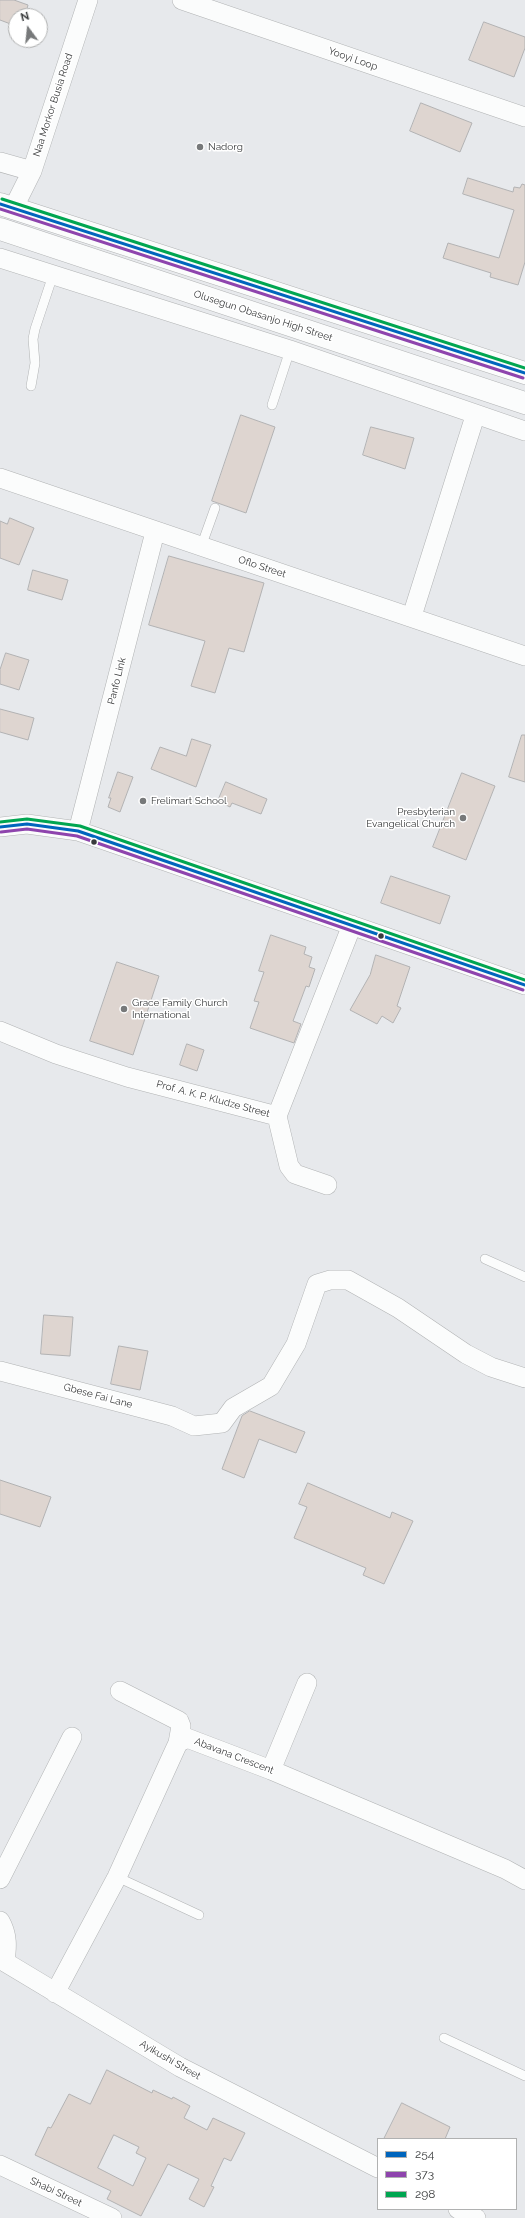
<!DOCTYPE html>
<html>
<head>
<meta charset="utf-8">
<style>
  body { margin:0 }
  #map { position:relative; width:525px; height:2218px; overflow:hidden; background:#e7e9ec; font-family:Raleway,sans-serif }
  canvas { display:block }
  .legend { position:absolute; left:377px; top:2138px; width:140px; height:72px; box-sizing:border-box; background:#fff; border:1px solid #b0b1b1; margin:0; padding:5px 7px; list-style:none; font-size:12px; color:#3a3c3d }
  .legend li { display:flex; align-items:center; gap:8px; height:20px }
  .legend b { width:20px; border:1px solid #b0b1b1 }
  .north { position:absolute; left:8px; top:8px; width:40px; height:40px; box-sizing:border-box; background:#fff; border:1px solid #b0b1b1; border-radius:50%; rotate:345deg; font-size:11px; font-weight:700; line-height:16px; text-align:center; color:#3a3c3d }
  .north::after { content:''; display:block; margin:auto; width:14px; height:18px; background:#77797a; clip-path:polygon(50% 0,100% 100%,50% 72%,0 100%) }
</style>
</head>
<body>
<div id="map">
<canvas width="525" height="2218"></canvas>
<ul class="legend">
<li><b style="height:5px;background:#0065bd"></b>254</li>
<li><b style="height:5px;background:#8e44ad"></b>373</li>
<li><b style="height:5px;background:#00a651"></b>298</li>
</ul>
<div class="north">N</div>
</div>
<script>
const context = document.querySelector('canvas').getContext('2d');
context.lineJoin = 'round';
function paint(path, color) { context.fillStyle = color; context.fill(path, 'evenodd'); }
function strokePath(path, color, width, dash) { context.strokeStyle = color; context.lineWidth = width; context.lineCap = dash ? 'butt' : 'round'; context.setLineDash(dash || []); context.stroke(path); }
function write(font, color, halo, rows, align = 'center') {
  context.font = font + ' Raleway,sans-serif'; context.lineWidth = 3; context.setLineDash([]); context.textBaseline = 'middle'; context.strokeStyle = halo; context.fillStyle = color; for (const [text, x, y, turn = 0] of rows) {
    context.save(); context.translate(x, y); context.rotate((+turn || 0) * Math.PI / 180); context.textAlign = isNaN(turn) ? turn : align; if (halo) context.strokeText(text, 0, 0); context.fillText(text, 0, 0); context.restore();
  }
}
const building = new Path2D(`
  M 0,0 L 14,0 L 28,5 L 25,16 L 16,16 L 16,26 L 0,20 Z
  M 484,22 L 525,37 L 525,48 L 514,77 L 469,60 Z
  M 421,103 L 472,123 L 460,152 L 410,131 Z
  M 468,178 L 513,192 L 514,187 L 520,188 L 522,184 L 525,185 L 525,262 L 518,285 L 490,277 L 491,273 L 443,258 L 448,243 L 499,258 L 514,210 L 463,194 Z
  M 241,415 L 275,427 L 246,513 L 212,501 Z
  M 371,427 L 414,438 L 405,469 L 363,455 Z
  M 10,518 L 34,528 L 19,565 L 0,558 L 0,521 L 7,524 Z
  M 169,556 L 264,583 L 244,652 L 229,648 L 215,693 L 191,686 L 205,641 L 149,625 Z
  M 33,570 L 68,580 L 62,600 L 28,590 Z
  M 6,653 L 29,660 L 19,690 L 0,684 L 0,670 Z
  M 0,709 L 34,718 L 28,740 L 0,732 Z
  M 522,735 L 525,735 L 525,782 L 509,777 Z
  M 192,739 L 211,745 L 196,787 L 151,769 L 160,747 L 186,756 Z
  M 118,772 L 133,777 L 120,812 L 108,807 L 111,798 L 109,798 Z
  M 462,773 L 495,786 L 466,860 L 433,847 Z
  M 226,782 L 267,799 L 261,814 L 232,803 L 230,807 L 218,801 Z
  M 391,876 L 450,896 L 440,924 L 381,903 Z
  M 271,935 L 306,947 L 304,954 L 312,957 L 309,967 L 315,969 L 309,987 L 306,986 L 293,1021 L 301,1024 L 294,1043 L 250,1028 L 259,1002 L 254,1001 L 264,972 L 259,971 Z
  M 376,955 L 410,967 L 397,1006 L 401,1008 L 393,1023 L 382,1016 L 377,1024 L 350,1010 L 370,975 Z
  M 117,962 L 159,976 L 133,1055 L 90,1041 Z
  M 187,1044 L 204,1050 L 197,1071 L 180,1065 Z
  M 44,1315 L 73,1317 L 70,1356 L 41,1354 Z
  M 119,1346 L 148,1351 L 140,1390 L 111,1384 Z
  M 250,1411 L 305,1432 L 296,1453 L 259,1439 L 244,1478 L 222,1469 L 242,1416 Z
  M 0,1480 L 51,1497 L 40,1527 L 0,1514 Z
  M 308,1483 L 390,1518 L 392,1512 L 413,1521 L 384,1584 L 363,1575 L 366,1568 L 294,1538 L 307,1507 L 299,1504 Z
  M 107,2070 L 152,2093 L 153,2090 L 172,2099 L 173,2097 L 190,2106 L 184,2118 L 207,2130 L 213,2118 L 245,2133 L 231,2161 L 224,2158 L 211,2186 L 214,2187 L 204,2207 L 189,2199 L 199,2179 L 168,2164 L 141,2216 L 107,2199 L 111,2191 L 35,2155 L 48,2127 L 51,2128 L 69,2094 L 90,2104 ZM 114,2135 L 139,2147 L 136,2153 L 146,2158 L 133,2186 L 98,2168 Z
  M 402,2103 L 450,2127 L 445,2139 L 384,2139 Z`);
const service = new Path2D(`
  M 31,386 L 35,363 L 33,339 L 35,329 L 53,275
  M 272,405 L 290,350
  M 201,547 L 215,508
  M 485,1259 L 525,1277
  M 117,1877 L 199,1915
  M 444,2038 L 525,2076`);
const minor = new Path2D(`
  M 182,0 L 525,117
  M 0,162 L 32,171
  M 13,209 L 32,171 L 88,0
  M 0,258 L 290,350 L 525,431
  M 0,478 L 525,656
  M 412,616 L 475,416
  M 0,827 L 27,824 L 78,831 L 525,985
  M 78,831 L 155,532
  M 0,1031 L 56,1054 L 127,1077 L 277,1116
  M 277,1116 L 352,925
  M 277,1116 L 289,1166 L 295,1174 L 327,1185
  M 0,1371 L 172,1416 L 194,1426 L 222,1423 L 233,1408 L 271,1386 L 296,1344 L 317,1284 L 330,1280 L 348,1280 L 398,1308 L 466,1354 L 491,1367 L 525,1378
  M 120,1691 L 179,1721 L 181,1726 L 178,1743
  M 271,1770 L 307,1683
  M 0,1879 L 72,1737
  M 0,1921 C 8,1935 7,1947 5,1962 L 180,2067 L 378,2168
  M 55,1993 L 117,1877 L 172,1756 L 178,1743 L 187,1738 L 271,1770 L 505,1869 L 525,1880
  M 0,2165 L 112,2218
  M 458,2209 L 476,2218`);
const primary = new Path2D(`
  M 0,204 L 525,373
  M 0,229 L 525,403`);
const bus1 = new Path2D(`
  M 0,204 L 525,373
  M 0,827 L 27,824 L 78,831 L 525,985`);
const bus2 = new Path2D(`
  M 0,209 L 523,378
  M 1,832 L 27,829 L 77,836 L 523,990`);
const bus3 = new Path2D(`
  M 2,199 L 525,368
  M 0,822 L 27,819 L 80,826 L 525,980`);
const markers = [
  [200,147,4,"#77797a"],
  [143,801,4,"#77797a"],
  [463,818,4,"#77797a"],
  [94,842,3.5,"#3a3c3d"],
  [381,936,3.5,"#3a3c3d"],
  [124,1009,4,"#77797a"]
];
const streetNames = [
  ["Yooyi Loop",353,59,19],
  ["Naa Morkor Busia Road",53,105,-72],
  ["Olusegun Obasanjo High Street",263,316,18],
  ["Oflo Street",262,567,18],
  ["Panfo Link",117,681,-76],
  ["Prof. A. K. P. Kludze Street",213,1099,15],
  ["Gbese Fai Lane",98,1396,15],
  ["Abavana Crescent",234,1756,21],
  ["Ayikushi Street",170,2060,30],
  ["Shabi Street",56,2192,25]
];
const poiNames = [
  ["Nadorg",208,147],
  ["Frelimart School",151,801],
  ["Presbyterian",455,812,"right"],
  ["Evangelical Church",455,824,"right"],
  ["Grace Family Church",132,1003],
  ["International",132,1015]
];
paint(building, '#ded5d0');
strokePath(building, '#b2b2b3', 1);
strokePath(service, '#b1b3b4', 10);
strokePath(minor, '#b1b3b4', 20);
strokePath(primary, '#b1b3b4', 23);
strokePath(service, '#fbfcfc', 9);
strokePath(minor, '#fbfcfc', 19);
strokePath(primary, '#fbfcfc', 22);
strokePath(bus1, '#0065bd', 3);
strokePath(bus2, '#8e44ad', 3);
strokePath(bus3, '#00a651', 3);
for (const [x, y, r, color] of markers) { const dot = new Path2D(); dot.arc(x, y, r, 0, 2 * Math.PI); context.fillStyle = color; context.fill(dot); strokePath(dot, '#fff', 1.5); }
write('10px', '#3a3c3d', '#fff', streetNames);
write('10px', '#3a3c3d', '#fff', poiNames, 'left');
</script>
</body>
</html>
